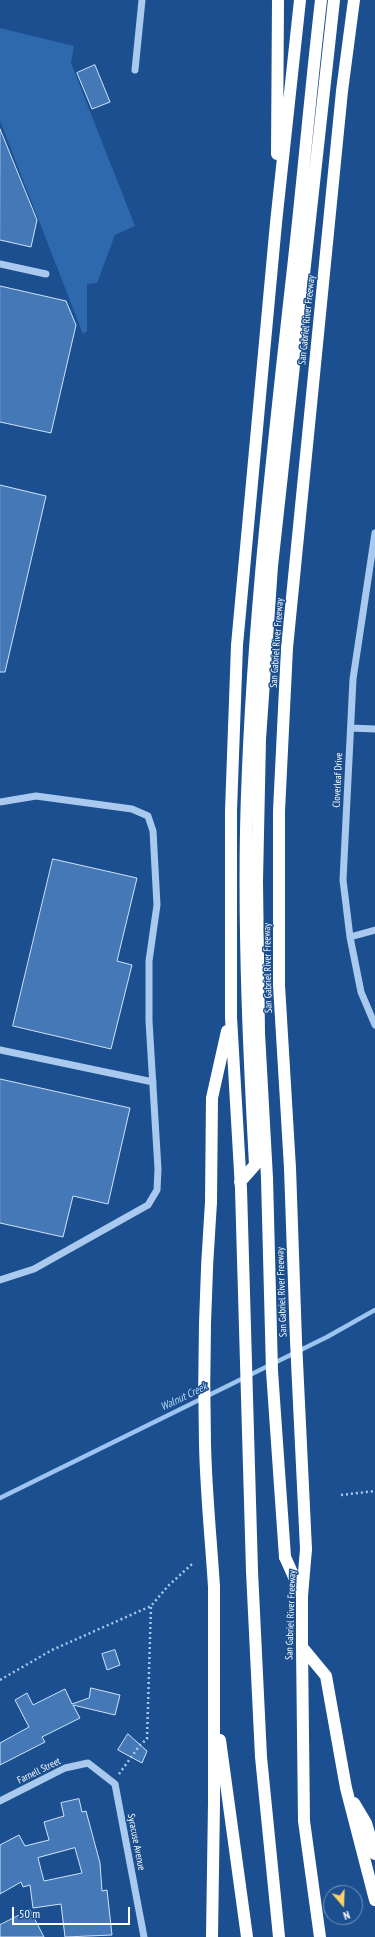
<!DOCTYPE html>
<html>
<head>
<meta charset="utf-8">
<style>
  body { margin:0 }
  #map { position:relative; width:375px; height:1937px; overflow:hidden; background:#1b4f8f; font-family:"PT Sans Narrow",sans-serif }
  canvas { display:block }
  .north { position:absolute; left:323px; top:1885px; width:40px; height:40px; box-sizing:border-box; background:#1b4f8f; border:1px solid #7695bc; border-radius:50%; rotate:161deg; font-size:11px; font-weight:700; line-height:16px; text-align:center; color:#fff }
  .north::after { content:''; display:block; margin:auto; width:14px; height:18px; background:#ffd166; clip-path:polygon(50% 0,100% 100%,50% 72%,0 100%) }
  .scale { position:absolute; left:12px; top:1907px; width:118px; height:18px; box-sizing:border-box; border:2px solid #fff; border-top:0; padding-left:5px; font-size:12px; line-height:14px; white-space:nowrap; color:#fff; -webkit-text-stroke:3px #1b4f8f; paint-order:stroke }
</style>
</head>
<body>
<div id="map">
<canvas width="375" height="1937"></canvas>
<div class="north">N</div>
<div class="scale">50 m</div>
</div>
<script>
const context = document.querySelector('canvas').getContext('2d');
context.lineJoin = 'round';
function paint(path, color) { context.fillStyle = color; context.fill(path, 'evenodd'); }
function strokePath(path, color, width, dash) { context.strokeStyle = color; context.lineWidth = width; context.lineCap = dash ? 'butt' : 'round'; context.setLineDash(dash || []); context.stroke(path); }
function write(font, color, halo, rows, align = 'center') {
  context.font = font + ' "PT Sans Narrow",sans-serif'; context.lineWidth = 3; context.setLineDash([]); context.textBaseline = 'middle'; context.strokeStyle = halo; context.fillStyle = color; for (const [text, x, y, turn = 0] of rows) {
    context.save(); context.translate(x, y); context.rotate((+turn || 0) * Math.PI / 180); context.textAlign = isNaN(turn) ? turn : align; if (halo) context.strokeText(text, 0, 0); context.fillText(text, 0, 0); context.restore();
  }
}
const green = new Path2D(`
  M 0,28 L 74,46 L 71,63 L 135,226 L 115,235 L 97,283 L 87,284 L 87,331 L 83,334 L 0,121 Z`);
const stream = new Path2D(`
  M 0,1498 L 327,1337 L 375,1310`);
const building = new Path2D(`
  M 95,65 L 110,102 L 92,109 L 77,73 Z
  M 0,129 L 37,220 L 31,247 L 0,240 Z
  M 0,286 L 66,301 L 76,325 L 51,433 L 0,422 Z
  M 0,485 L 46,496 L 5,672 L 0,672 Z
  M 53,859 L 137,878 L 117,961 L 132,965 L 111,1049 L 13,1026 Z
  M 0,1079 L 130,1108 L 108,1204 L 73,1196 L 63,1237 L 0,1223 Z
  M 115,1650 L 120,1665 L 107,1670 L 102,1654 Z
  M 91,1688 L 120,1695 L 115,1715 L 73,1705 L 80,1718 L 42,1737 L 45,1742 L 0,1765 L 0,1743 L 29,1727 L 15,1700 L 27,1693 L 33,1705 L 65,1689 L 72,1704 L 89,1698 Z
  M 128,1734 L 147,1751 L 142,1763 L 118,1750 Z
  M 79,1799 L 82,1812 L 86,1811 L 100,1863 L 102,1891 L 107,1890 L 112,1935 L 65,1937 L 61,1904 L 33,1908 L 30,1885 L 23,1887 L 21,1882 L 0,1894 L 0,1845 L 19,1835 L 25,1846 L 49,1840 L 44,1822 L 64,1816 L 61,1803 ZM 75,1848 L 82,1873 L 44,1881 L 38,1858 Z
  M 30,1910 L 44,1937 L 0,1937 L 0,1925 Z`);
const path = new Path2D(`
  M 341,1495 L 375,1491
  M 0,1680 L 52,1650 L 151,1606 L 168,1586 L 192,1564
  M 119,1774 L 140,1745 L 147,1739 L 151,1606`);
const minor = new Path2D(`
  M 135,70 L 142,0
  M 0,264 L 46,274
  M 375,533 L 353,679 L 343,880 L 350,937 L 361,992 L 375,1025
  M 351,728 L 375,729
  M 0,802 L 36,796 L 132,809 L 148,816 L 153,831 L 157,905 L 149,961 L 149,1021 L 158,1169 L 157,1190 L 148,1205 L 34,1269 L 0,1280
  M 350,937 L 375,930
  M 0,1050 L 153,1082
  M 0,1801 L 65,1768 L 88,1763 L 115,1784 L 144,1937`);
const highway = new Path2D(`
  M 277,154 L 278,0
  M 290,1168 L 279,985 L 279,811 L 287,648 L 342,91 L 354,0
  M 267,1178 L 259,1033 L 257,881 L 260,739 L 272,566 L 334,0
  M 240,1182 L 255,1165 C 249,1053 244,942 246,830 C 250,648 271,467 291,286 C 302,191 310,95 321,0
  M 241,1189 L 231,1017 L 231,811 L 237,645 L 276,223 L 300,0
  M 211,1202 L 212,1098 L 227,1031
  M 306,1549 L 302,1596 L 302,1647 L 304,1821 L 320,1937
  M 285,1557 L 302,1595
  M 252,1571 L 261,1757 L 279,1937
  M 302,1647 L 326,1676 L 346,1788 L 375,1900
  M 220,1740 L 247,1937
  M 354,1803 L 366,1823 L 375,1854
  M 212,1937 L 214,1803 L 214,1587`);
const highwayBridge = new Path2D(`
  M 290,1168 L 296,1341 L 306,1549
  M 267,1178 L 272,1371 L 285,1557
  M 241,1189 L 252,1571
  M 211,1202 C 205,1283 203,1363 205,1444 C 206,1492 211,1539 214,1587`);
const streetNames = [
  ["San Gabriel River Freeway",307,320,-84],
  ["San Gabriel River Freeway",277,643,-86],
  ["Cloverleaf Drive",338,780,-87],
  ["San Gabriel River Freeway",268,968,-91],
  ["San Gabriel River Freeway",282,1292,-92],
  ["San Gabriel River Freeway",291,1615,-88],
  ["Farnell Street",39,1771,-26],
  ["Syracuse Avenue",136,1842,79]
];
const waterNames = [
  ["Walnut Creek",184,1397,-26]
];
paint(green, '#2e69ad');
strokePath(stream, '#9cc4f0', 4.5);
paint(building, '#4478b7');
strokePath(building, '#cfe3fa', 1);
strokePath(path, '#a9c9ee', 2.5, [2, 3]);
strokePath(minor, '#a9c9ee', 7);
strokePath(highway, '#fff', 12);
strokePath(highwayBridge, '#fff', 12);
write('10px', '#fff', '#1b4f8f', streetNames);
write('italic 11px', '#b5d3f5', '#1b4f8f', waterNames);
</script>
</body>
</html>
